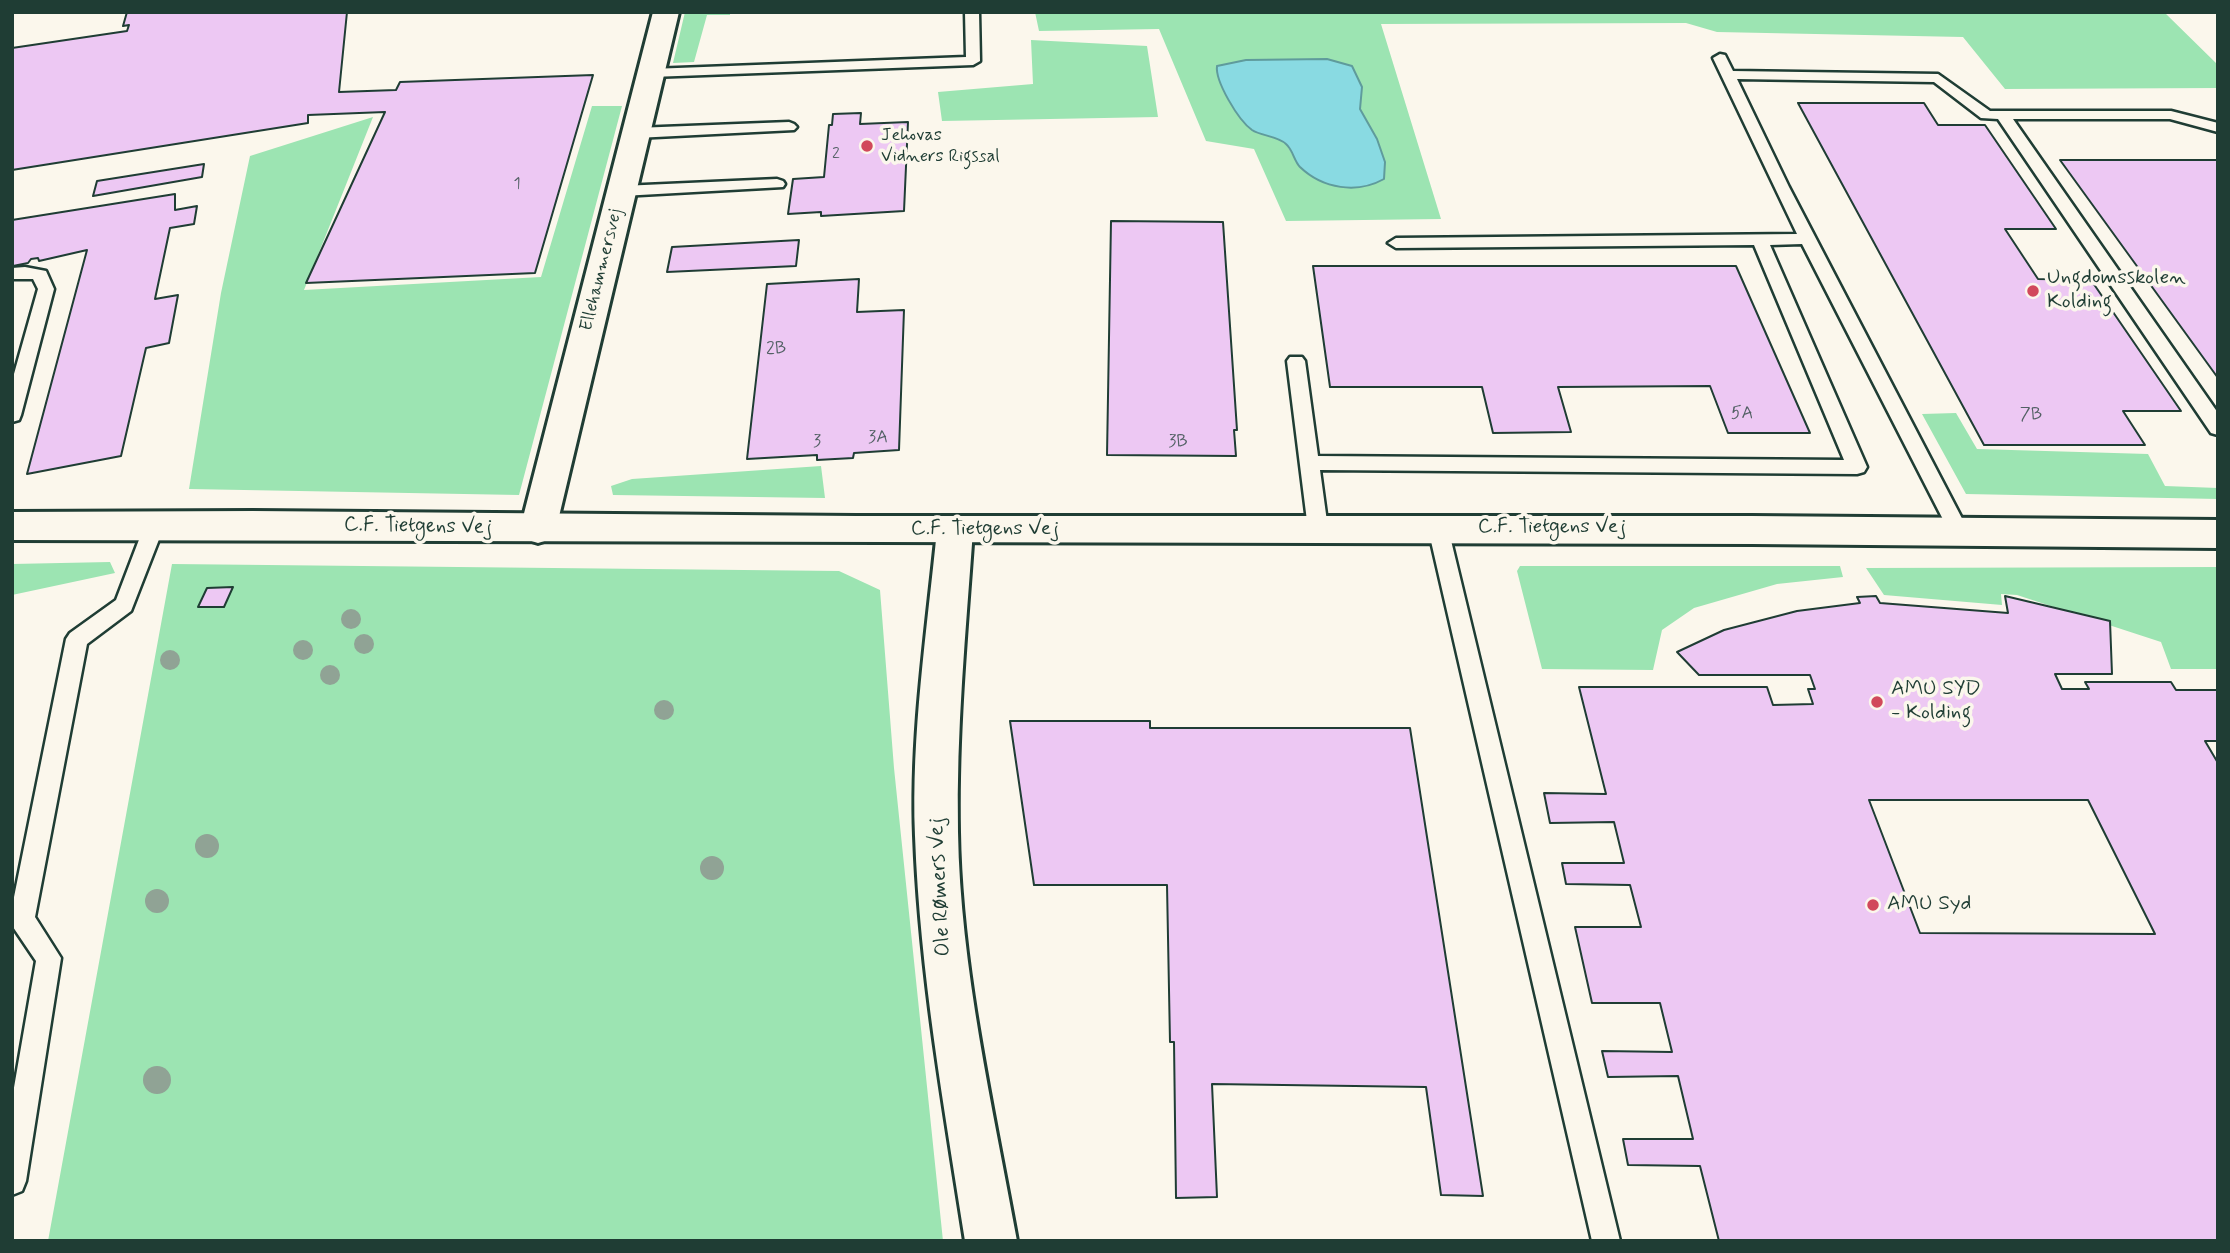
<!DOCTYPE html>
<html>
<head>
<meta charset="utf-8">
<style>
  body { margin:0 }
  #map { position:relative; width:2230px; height:1253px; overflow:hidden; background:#fbf7ec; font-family:Mynerve,sans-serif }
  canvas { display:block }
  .frame { position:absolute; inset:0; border:14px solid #1f3d34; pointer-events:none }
</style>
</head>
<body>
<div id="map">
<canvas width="2230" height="1253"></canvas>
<div class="frame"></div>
</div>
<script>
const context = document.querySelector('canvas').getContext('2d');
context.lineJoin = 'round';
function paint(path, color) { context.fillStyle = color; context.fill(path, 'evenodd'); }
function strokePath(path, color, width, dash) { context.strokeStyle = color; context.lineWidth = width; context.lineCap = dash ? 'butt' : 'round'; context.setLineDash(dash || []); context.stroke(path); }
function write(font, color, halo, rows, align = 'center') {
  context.font = font + ' Mynerve,sans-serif'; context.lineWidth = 7; context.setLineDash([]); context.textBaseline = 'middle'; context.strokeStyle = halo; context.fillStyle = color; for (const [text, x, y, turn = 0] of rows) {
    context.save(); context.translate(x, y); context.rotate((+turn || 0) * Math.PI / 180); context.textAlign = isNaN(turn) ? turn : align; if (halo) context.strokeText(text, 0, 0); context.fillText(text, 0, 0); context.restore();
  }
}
const green = new Path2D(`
  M 685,12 L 730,12 L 730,15 L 707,15 L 694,62 L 673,63 Z
  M 1035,12 L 2164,12 L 2218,65 L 2218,88 L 2005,89 L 1963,37 L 1717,32 L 1686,23 L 1381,24 L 1441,219 L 1286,221 L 1254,149 L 1206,141 L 1159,29 L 1039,31 ZM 1362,87 L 1360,109 L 1377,139 L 1385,162 L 1345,188 C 1313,178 1303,174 1286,144 Z
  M 1031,40 L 1147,46 L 1158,117 L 942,121 L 938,92 L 1033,84 Z
  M 592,106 L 622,106 L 519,495 L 189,489 L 221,293 L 250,156 L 373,117 L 304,290 L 541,277 Z
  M 1956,413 L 1977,449 L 2148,454 L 2165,486 L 2218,488 L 2218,499 L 1966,494 L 1922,414 Z
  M 821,466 L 825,498 L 613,495 L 611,486 L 632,479 Z
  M 110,562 L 115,573 L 12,595 L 12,564 Z
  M 172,564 L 839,571 L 880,590 L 894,768 L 943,1241 L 48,1241 Z
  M 1520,566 L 1840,566 L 1843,577 L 1777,584 L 1694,608 L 1662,630 L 1653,670 L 1542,669 L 1517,571 Z
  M 2218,567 L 2218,669 L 2171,669 L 2161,642 L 2017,595 L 2001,594 L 2002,605 L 1884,595 L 1866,568 Z`);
const water = new Path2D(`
  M 1327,59 L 1352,66 L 1362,87 L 1360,109 L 1377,139 L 1385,162 L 1384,179 C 1357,194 1323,189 1300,167 C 1294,161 1293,150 1286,144 C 1278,136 1261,136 1252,130 C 1238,120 1215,81 1217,66 L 1246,60 Z`);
const building = new Path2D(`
  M 127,12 L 347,12 L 339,92 L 396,90 L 400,82 L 593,75 L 535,273 L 306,283 L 385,112 L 308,115 L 308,123 L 12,170 L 12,48 L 127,31 L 129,25 L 123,26 Z
  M 1798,103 L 1924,103 L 1938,125 L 1985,125 L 2056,229 L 2005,229 L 2038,279 L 2091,280 L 2181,411 L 2123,411 L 2145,445 L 1984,445 Z
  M 861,113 L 860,124 L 908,122 L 904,211 L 821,216 L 821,212 L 788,214 L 793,179 L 824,177 L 829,125 L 832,125 L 833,114 Z
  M 2060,160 L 2218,160 L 2218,378 Z
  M 204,164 L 202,177 L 93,196 L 97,181 Z
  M 175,194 L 175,210 L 197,206 L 194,224 L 170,228 L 155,299 L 178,295 L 169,343 L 146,348 L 121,456 L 27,474 L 87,250 L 39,261 L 38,258 L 31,259 L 28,263 L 13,266 L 12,220 Z
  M 1111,221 L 1223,222 L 1237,430 L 1234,430 L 1236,456 L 1107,455 Z
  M 799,240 L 796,266 L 667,272 L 672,247 Z
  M 1313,266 L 1736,266 L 1810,433 L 1728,433 L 1710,386 L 1558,387 L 1571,432 L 1493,433 L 1482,387 L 1330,387 Z
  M 859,279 L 857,312 L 904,310 L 899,450 L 854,453 L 853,458 L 817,460 L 817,455 L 747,459 L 767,284 Z
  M 233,587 L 224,607 L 198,607 L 207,588 Z
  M 1876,596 L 1880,603 L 2008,613 L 2005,596 L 2110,621 L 2112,674 L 2055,674 L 2062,689 L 2089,689 L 2085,682 L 2171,682 L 2176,690 L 2218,690 L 2218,741 L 2205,741 L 2218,763 L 2218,1241 L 1719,1241 L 1700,1166 L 1628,1165 L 1623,1139 L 1693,1139 L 1678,1076 L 1608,1077 L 1602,1051 L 1672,1052 L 1660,1003 L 1592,1003 L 1575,927 L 1641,927 L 1630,885 L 1566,884 L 1562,863 L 1624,863 L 1614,822 L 1550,823 L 1544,793 L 1606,794 L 1579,687 L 1767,687 L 1773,705 L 1813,704 L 1808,689 L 1815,689 L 1810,675 L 1699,675 L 1677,652 L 1724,630 L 1797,611 L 1860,603 L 1857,597 ZM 1869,800 L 2088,800 L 2155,934 L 1920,933 Z
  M 1010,721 L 1150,721 L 1150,728 L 1410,728 L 1483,1196 L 1441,1195 L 1426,1087 L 1212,1084 L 1217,1197 L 1176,1198 L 1174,1042 L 1170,1042 L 1167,885 L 1034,885 Z`);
const lane = new Path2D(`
  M 965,12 L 979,12 L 980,61 L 973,65 L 651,77 L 644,73 L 651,69 L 966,57 Z
  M 1720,54 L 1725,55 L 1733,71 L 1938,74 L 1990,111 L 2171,111 L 2218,123 L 2218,132 L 2170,119 L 2013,119 L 2218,413 L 2218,435 L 2211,433 L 1998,119 L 1981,118 L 1934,82 L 1737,79 L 1789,187 L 1968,530 L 1965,535 L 1958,538 L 1951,535 L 1802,244 L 1770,245 L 1867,467 L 1864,472 L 1857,474 L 1320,470 L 1328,529 L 1325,534 L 1318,537 L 1311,534 L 1308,529 L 1287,361 L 1290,357 L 1302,357 L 1305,361 L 1318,456 L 1844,460 L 1754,245 L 1396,248 L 1388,243 L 1396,238 L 1797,234 L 1713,58 Z
  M 789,122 L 794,124 L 797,127 L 794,130 L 636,138 L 628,133 L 636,128 Z
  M 777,179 L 783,181 L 785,184 L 783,187 L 622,196 L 614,191 L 622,186 Z
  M 25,267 L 46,271 L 54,289 L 21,415 L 19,420 L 12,422 L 12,381 L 38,289 L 33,279 L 12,279 L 12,268 Z
  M 155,516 L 162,519 L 165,524 L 131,611 L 87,644 L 35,917 L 61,958 L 26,1181 L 22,1191 L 12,1195 L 12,1099 L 36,961 L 13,927 L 12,907 L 66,639 L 70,633 L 116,600 L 145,524 L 148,519 Z
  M 1438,520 L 1445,523 L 1448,528 L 1620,1241 L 1592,1241 L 1428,528 L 1431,523 Z`);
const street = new Path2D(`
  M 653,12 L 679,12 L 556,529 L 551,539 L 538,543 L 525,539 L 520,529 Z
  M 955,516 L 968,520 L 973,530 C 966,630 956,731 958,832 C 960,966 993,1108 1017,1241 L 965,1241 C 944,1106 920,973 915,836 C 911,734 927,631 937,530 L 942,520 Z`);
const secondary = new Path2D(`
  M 253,511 L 856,516 L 1752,516 L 2218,520 L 2218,548 L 1752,544 L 12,540 L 12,512 Z`);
const trees = [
  [351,619,10],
  [364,644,10],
  [303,650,10],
  [170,660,10],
  [330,675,10],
  [664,710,10],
  [207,846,12],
  [712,868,12],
  [157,901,12],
  [157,1080,14]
];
const markers = [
  [867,146,7,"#d1495b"],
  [2033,291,7,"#d1495b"],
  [1877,702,7,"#d1495b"],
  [1873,905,7,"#d1495b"]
];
const farNumbernames = [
  ["2",836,155],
  ["1",517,185]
];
const farPoinames = [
  ["Jehovas",881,136],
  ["Vidners Rigssal",881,157]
];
const farStreetnames = [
  ["Ellehammersvej",602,270,-76]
];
const numberNames = [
  ["2B",776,349],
  ["5A",1742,414],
  ["7B",2031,415],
  ["3A",878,438],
  ["3",817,442],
  ["3B",1178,442]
];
const poiNames = [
  ["Ungdomsskolen",2047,279],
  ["Kolding",2047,303],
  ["AMU SYD",1891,690],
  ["- Kolding",1891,714],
  ["AMU Syd",1887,905]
];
const streetNames = [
  ["C.F. Tietgens Vej",418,527,1],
  ["C.F. Tietgens Vej",1552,528],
  ["C.F. Tietgens Vej",985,530],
  ["Ole Rømers Vej",941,887,-93]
];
paint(green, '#9ce4b2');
paint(water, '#89dae2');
strokePath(water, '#5f9b9c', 2);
paint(building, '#edc8f3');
strokePath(building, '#1f3d34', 2);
strokePath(lane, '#1f3d34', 5);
strokePath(street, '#1f3d34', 6);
strokePath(secondary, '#1f3d34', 6);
paint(lane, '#fbf7ec');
paint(street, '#fbf7ec');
paint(secondary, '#fbf7ec');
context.fillStyle = '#90a395';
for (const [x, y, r] of trees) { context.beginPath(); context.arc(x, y, r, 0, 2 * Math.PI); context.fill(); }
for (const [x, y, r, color] of markers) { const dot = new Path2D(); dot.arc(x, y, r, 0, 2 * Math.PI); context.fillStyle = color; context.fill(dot); strokePath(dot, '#fbf7ec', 2.5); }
write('16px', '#526064', null, farNumbernames);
write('18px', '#1f3d34', '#fbf7ec', farPoinames, 'left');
write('18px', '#1f3d34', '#fbf7ec', farStreetnames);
write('18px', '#526064', null, numberNames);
write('21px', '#1f3d34', '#fbf7ec', poiNames, 'left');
write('21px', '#1f3d34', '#fbf7ec', streetNames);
</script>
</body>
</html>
